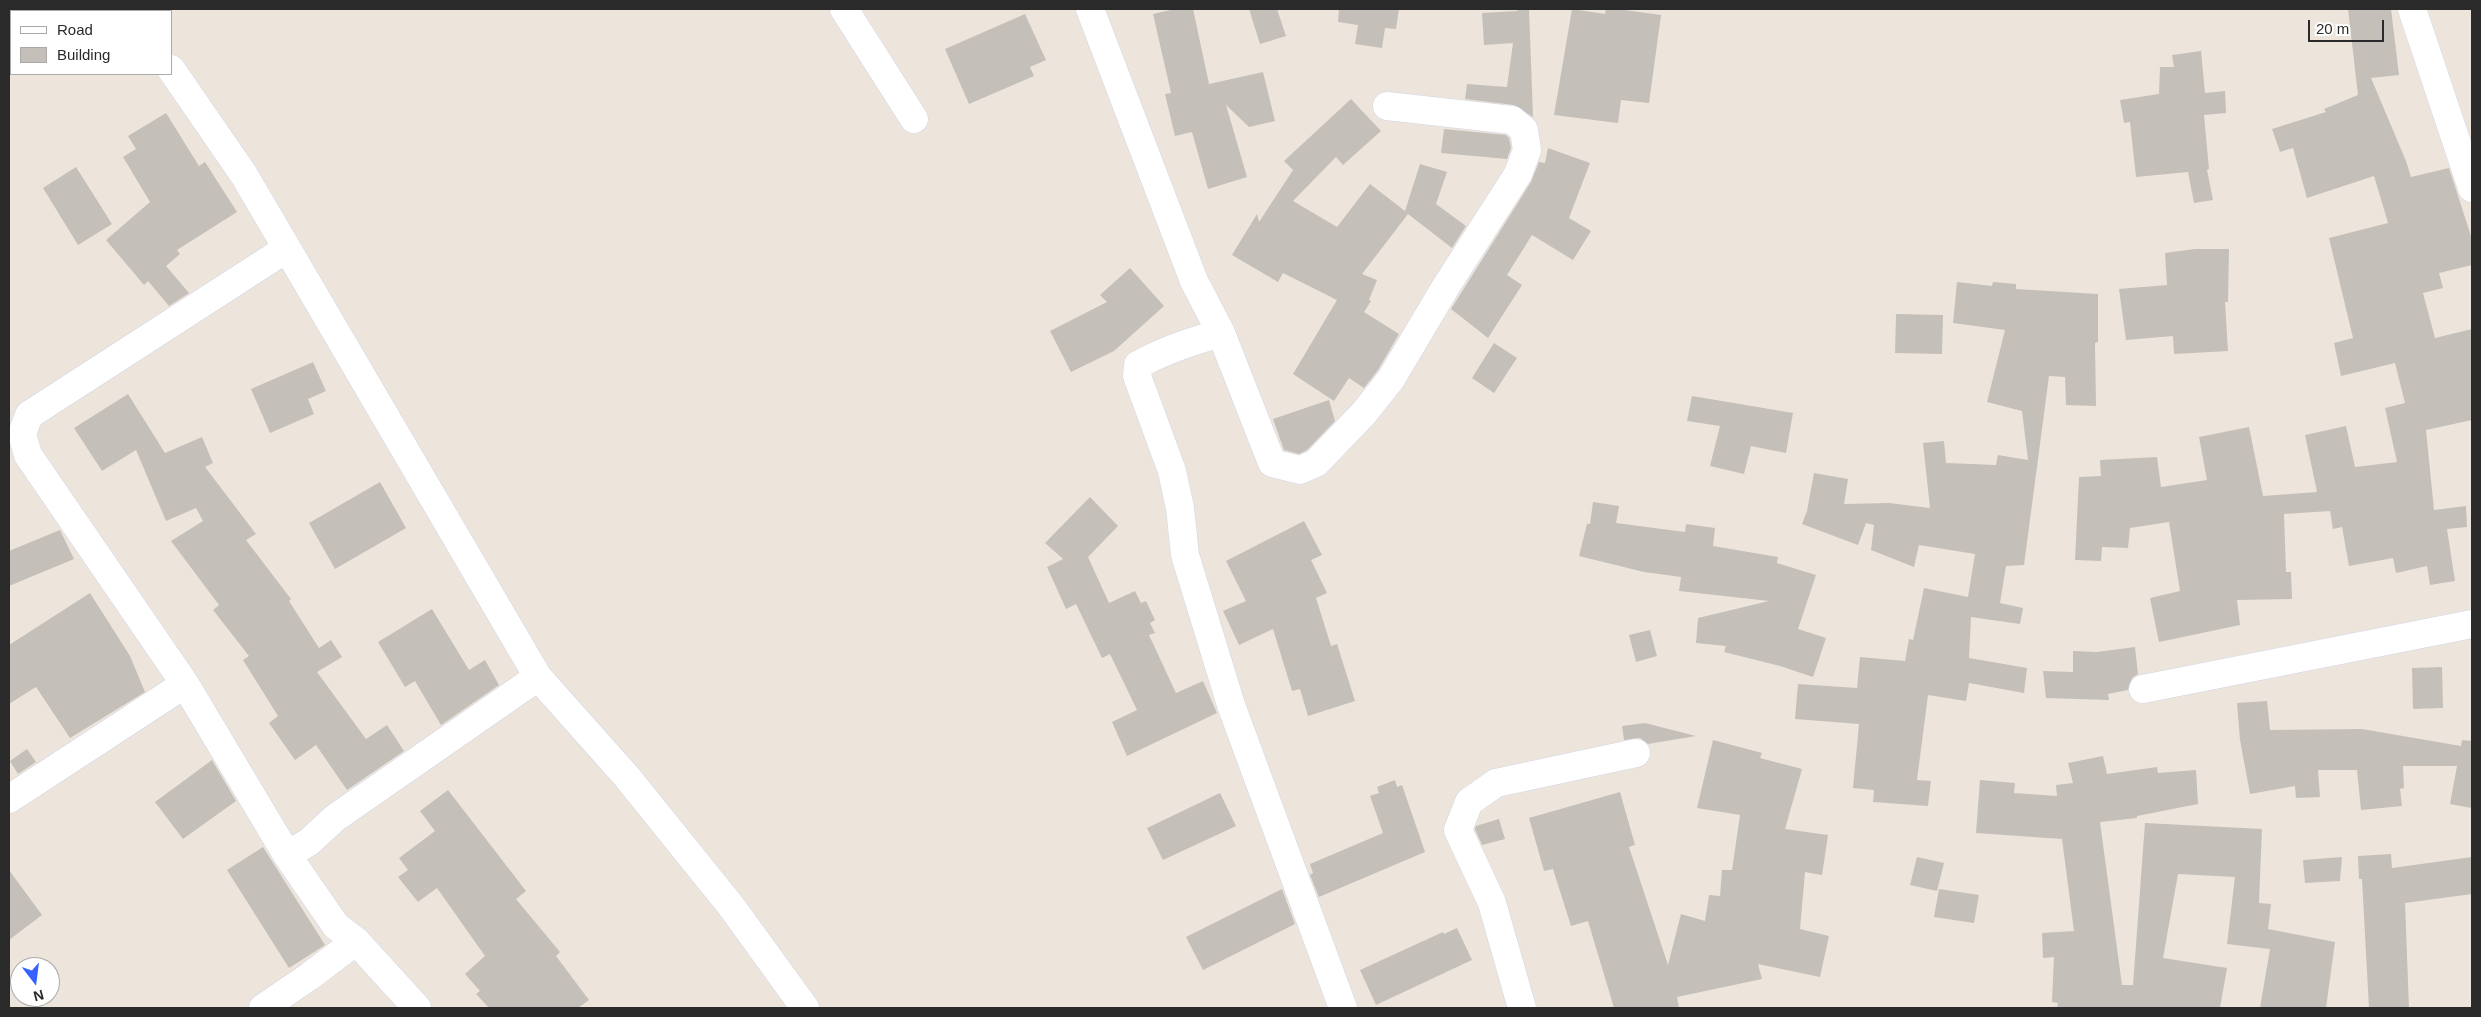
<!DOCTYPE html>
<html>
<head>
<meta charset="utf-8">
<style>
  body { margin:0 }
  #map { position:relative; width:2481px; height:1017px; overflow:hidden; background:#ede5dc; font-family:Helvetica,sans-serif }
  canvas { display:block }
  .frame { position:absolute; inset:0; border:10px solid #2a2a2a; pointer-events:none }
  .legend { position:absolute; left:10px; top:10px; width:162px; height:65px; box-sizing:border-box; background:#fff; border:1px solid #aaa; margin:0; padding:6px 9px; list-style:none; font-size:15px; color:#2a2a2a }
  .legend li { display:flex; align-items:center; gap:10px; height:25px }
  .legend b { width:25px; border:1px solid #aaa }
  .north { position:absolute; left:10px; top:957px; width:50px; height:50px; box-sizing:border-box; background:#fff; border:1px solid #aaa; border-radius:50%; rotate:165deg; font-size:14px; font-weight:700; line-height:20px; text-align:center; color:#2a2a2a }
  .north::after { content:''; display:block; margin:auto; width:18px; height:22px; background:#3762ff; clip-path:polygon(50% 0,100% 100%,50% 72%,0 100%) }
  .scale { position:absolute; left:2308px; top:20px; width:76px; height:22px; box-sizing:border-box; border:2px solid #2a2a2a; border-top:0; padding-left:6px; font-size:15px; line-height:18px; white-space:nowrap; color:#2a2a2a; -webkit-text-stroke:4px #fff; paint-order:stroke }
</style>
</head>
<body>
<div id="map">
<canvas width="2481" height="1017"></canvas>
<div class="frame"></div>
<ul class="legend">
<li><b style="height:6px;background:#fff"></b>Road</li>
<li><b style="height:14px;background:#c5bfb9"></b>Building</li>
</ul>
<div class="north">N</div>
<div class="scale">20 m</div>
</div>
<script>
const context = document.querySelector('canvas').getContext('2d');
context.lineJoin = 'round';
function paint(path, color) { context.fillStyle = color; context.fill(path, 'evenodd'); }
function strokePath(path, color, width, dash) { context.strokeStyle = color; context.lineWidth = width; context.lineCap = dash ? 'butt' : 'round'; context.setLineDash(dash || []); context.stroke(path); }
const building = new Path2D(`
  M 1175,9 L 1193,9 L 1209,84 L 1263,72 L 1275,121 L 1249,127 L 1226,105 L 1247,177 L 1208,189 L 1192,132 L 1175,136 L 1165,94 L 1171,93 L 1153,14 Z
  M 1249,9 L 1277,9 L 1286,36 L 1260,44 Z
  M 1339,9 L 1399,9 L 1396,29 L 1385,28 L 1382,48 L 1355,44 L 1358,25 L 1338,22 Z
  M 1518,9 L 1529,9 L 1533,117 L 1514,105 L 1465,99 L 1467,84 L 1507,87 L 1513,43 L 1484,45 L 1482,13 L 1517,11 Z
  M 1572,9 L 1605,14 L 1606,9 L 1617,9 L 1661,15 L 1649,103 L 1621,100 L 1618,123 L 1554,115 Z
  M 2348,9 L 2391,9 L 2399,75 L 2371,78 L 2406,161 L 2411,177 L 2449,168 L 2472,239 L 2472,265 L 2439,273 L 2443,288 L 2423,293 L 2435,338 L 2472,329 L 2472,420 L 2426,430 L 2434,510 L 2466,506 L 2467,527 L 2447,529 L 2455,581 L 2430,585 L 2427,566 L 2396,573 L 2393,558 L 2349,566 L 2342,527 L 2333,529 L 2330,511 L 2284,514 L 2286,572 L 2291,572 L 2292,599 L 2237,600 L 2240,625 L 2159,642 L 2150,598 L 2180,591 L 2169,522 L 2130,528 L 2128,548 L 2102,547 L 2101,561 L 2075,560 L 2079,477 L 2101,476 L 2100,460 L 2157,457 L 2161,487 L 2207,480 L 2199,437 L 2249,427 L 2263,496 L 2317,492 L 2305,435 L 2346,426 L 2355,467 L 2397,462 L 2385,408 L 2405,403 L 2395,363 L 2341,376 L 2334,343 L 2353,338 L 2329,238 L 2388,223 L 2374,176 L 2307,198 L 2293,148 L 2280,152 L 2272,129 L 2326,112 L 2324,109 L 2358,95 Z
  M 1025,14 L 1046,60 L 1030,67 L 1034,76 L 969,104 L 945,49 Z
  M 2201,51 L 2205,93 L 2225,91 L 2226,113 L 2204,115 L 2209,169 L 2207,170 L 2213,200 L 2194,203 L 2188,172 L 2136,177 L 2130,122 L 2124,123 L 2120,100 L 2159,94 L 2160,67 L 2174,67 L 2172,55 Z
  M 1351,99 L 1381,131 L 1343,165 L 1336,157 L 1293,201 L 1337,227 L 1370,184 L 1405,211 L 1420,164 L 1447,172 L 1436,204 L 1466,226 L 1452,248 L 1408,214 L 1362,274 L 1377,280 L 1369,300 L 1371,301 L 1364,312 L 1399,334 L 1378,370 L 1364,388 L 1349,378 L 1334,401 L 1293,374 L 1337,300 L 1283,273 L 1278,282 L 1232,255 L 1257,214 L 1259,222 L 1293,170 L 1284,161 Z
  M 166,113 L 199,166 L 205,162 L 237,212 L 177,250 L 180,254 L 166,266 L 189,293 L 169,306 L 148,281 L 144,285 L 106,240 L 150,202 L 123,157 L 136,149 L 128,136 Z
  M 1444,129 L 1506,135 L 1509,138 L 1511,148 L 1507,159 L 1441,153 Z
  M 1548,148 L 1590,163 L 1569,218 L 1591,231 L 1573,260 L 1532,235 L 1507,275 L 1522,285 L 1488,338 L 1451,309 L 1531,182 L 1539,162 L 1545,163 Z
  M 76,167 L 112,224 L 78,245 L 43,188 Z
  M 2195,249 L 2229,249 L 2228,302 L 2225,302 L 2228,351 L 2174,354 L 2173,336 L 2126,340 L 2119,289 L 2167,285 L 2165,253 Z
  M 1130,268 L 1164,306 L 1114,351 L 1071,372 L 1050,331 L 1107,302 L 1100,295 Z
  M 1957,282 L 1992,286 L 1993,282 L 2016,284 L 2016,289 L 2098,294 L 2098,342 L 2095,343 L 2096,406 L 2066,405 L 2065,377 L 2049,376 L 2024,565 L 2006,566 L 2000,603 L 2023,608 L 2020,624 L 1971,617 L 1969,658 L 2027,668 L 2024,693 L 1969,683 L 1966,701 L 1928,695 L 1917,780 L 1931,781 L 1928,806 L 1873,802 L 1874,790 L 1853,788 L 1859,724 L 1795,719 L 1798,684 L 1857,688 L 1860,657 L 1905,661 L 1909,639 L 1913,640 L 1924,588 L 1968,597 L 1975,554 L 1919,545 L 1914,567 L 1871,550 L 1874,525 L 1866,523 L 1858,545 L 1802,524 L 1807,511 L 1814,473 L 1848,479 L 1844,504 L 1889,503 L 1930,508 L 1923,443 L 1944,441 L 1946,463 L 1996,465 L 1998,455 L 2028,460 L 2022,411 L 1987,402 L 2005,330 L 1953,323 Z
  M 1896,314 L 1943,315 L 1942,354 L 1895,353 Z
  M 1494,343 L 1517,358 L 1494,393 L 1472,378 Z
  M 313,362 L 326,391 L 308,399 L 314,414 L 270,433 L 251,389 Z
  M 128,394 L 165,453 L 202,437 L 213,463 L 205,467 L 256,534 L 246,540 L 291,599 L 289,601 L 319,648 L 331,640 L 342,657 L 317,672 L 366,739 L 387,725 L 404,751 L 347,790 L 316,745 L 295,760 L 269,723 L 278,716 L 243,660 L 249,656 L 213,610 L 219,605 L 171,541 L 203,521 L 196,508 L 166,521 L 136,450 L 102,471 L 74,428 Z
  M 1692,396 L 1793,413 L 1786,453 L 1751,446 L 1744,474 L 1710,466 L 1720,426 L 1687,421 Z
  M 1329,400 L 1335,421 L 1307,450 L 1299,454 L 1284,450 L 1273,419 Z
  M 380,482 L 406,528 L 335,569 L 309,523 Z
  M 1090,497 L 1118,526 L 1088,557 L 1109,603 L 1135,591 L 1141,603 L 1146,601 L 1155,620 L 1150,623 L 1155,633 L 1149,635 L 1176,693 L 1203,681 L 1217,713 L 1127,756 L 1112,722 L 1137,710 L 1110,654 L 1102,658 L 1076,604 L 1066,609 L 1047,567 L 1063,559 L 1045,543 Z
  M 1593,502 L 1619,506 L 1616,523 L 1685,532 L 1686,524 L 1715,528 L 1713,546 L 1778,557 L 1777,563 L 1816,575 L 1798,629 L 1826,638 L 1813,677 L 1780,666 L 1724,652 L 1726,646 L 1696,643 L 1698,618 L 1769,601 L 1679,591 L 1681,577 L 1644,572 L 1579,556 L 1587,524 L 1590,524 Z
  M 1304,521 L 1322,555 L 1311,560 L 1327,593 L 1316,598 L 1331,646 L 1337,644 L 1355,701 L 1308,716 L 1300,689 L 1292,691 L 1273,629 L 1239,645 L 1223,611 L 1246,601 L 1226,561 Z
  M 60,530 L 74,559 L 9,586 L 9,551 Z
  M 90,593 L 130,656 L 145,692 L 70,738 L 36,687 L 9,704 L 9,645 Z
  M 432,609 L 469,670 L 485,660 L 499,685 L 441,725 L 415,681 L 405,687 L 378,642 Z
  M 1650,630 L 1657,656 L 1636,662 L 1629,635 Z
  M 2135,647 L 2138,674 L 2132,678 L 2128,690 L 2108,694 L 2109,700 L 2046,698 L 2043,671 L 2073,672 L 2073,651 L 2097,652 Z
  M 2442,667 L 2443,708 L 2413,709 L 2412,668 Z
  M 2267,701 L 2270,730 L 2362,729 L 2461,746 L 2462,740 L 2472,741 L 2472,808 L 2450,804 L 2457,766 L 2403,766 L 2404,788 L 2400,789 L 2402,806 L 2361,810 L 2357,770 L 2318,770 L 2320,797 L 2296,798 L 2295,786 L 2250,794 L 2240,740 L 2237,703 Z
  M 1645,723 L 1696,736 L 1648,744 L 1640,738 L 1624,740 L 1622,726 Z
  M 1713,740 L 1762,753 L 1760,758 L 1802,769 L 1785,829 L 1828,835 L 1822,875 L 1805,872 L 1800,929 L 1829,936 L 1820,977 L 1758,964 L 1762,979 L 1677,997 L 1679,1008 L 1614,1008 L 1588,921 L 1571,926 L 1553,869 L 1544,871 L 1529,818 L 1620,792 L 1635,845 L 1629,847 L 1668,965 L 1681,914 L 1705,921 L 1709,895 L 1720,896 L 1722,870 L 1732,870 L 1740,815 L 1697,808 Z
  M 27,749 L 36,762 L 18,774 L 10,761 Z
  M 2103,756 L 2107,774 L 2157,767 L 2158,773 L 2196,770 L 2198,804 L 2137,816 L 2137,818 L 2100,822 L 2122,985 L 2133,985 L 2145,823 L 2262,829 L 2259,903 L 2271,904 L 2268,929 L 2335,942 L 2326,1008 L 2260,1008 L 2270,949 L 2227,944 L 2235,877 L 2178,874 L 2163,958 L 2227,968 L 2220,1008 L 2057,1008 L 2058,1003 L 2052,1002 L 2054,957 L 2043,958 L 2042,933 L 2074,931 L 2062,839 L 1976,833 L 1980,780 L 2015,783 L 2014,793 L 2057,796 L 2056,785 L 2073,783 L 2068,763 Z
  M 212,760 L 236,801 L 183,839 L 155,802 Z
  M 1395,780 L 1397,787 L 1402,785 L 1425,852 L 1319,897 L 1310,875 L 1313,873 L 1310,864 L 1383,833 L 1370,796 L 1379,793 L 1377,787 Z
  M 448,790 L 526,891 L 516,899 L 560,952 L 556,956 L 589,1000 L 578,1008 L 489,1008 L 476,994 L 480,991 L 465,974 L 485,956 L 437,888 L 418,902 L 398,877 L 408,870 L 399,858 L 435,831 L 420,811 Z
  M 1220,793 L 1236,826 L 1163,860 L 1147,828 Z
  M 1499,819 L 1505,839 L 1482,845 L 1475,829 L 1476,826 Z
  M 263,847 L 325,945 L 289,968 L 227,870 Z
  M 2391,854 L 2392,868 L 2472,857 L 2472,894 L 2405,903 L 2409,1008 L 2369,1008 L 2362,879 L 2359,879 L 2358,856 Z
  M 1917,857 L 1944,863 L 1937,891 L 1910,885 Z
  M 2342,857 L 2340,881 L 2305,883 L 2303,860 Z
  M 9,870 L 42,915 L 9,940 Z
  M 1282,889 L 1295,924 L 1203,970 L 1186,937 Z
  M 1939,889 L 1979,895 L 1974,923 L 1934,917 Z
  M 1457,928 L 1472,960 L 1376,1005 L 1360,970 L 1443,932 L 1444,934 Z`);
const minor = new Path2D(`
  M 130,9 L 132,11
  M 844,9 L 914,119
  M 1090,9 L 1194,281 L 1221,333 L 1272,463 L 1300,470 L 1316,463 L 1364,413 L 1391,379 L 1445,288 L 1518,174 L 1527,150 L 1524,130 L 1512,120 L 1387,106
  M 2412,9 L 2472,188
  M 171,69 L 244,175 L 538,677 L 627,777 L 731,906 L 805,1008
  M 286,249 L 29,415 L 22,434 L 28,455 L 185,684 L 287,855
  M 1221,333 C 1192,341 1164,350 1138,365 L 1137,376 L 1172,471 L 1180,508 L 1185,555 L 1231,705 L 1343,1008
  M 2143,689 L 2472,624
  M 9,799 L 185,684
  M 356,941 L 417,1008
  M 263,1008 L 310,976 L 356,941 L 336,926 L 287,855 L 309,842 L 335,818 L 538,677
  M 1522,1008 L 1492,903 L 1458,830 L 1469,802 L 1496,783 L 1636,753`);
paint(building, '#c5bfb9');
strokePath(minor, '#d1d5e4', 29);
strokePath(minor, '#fff', 28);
</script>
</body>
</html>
